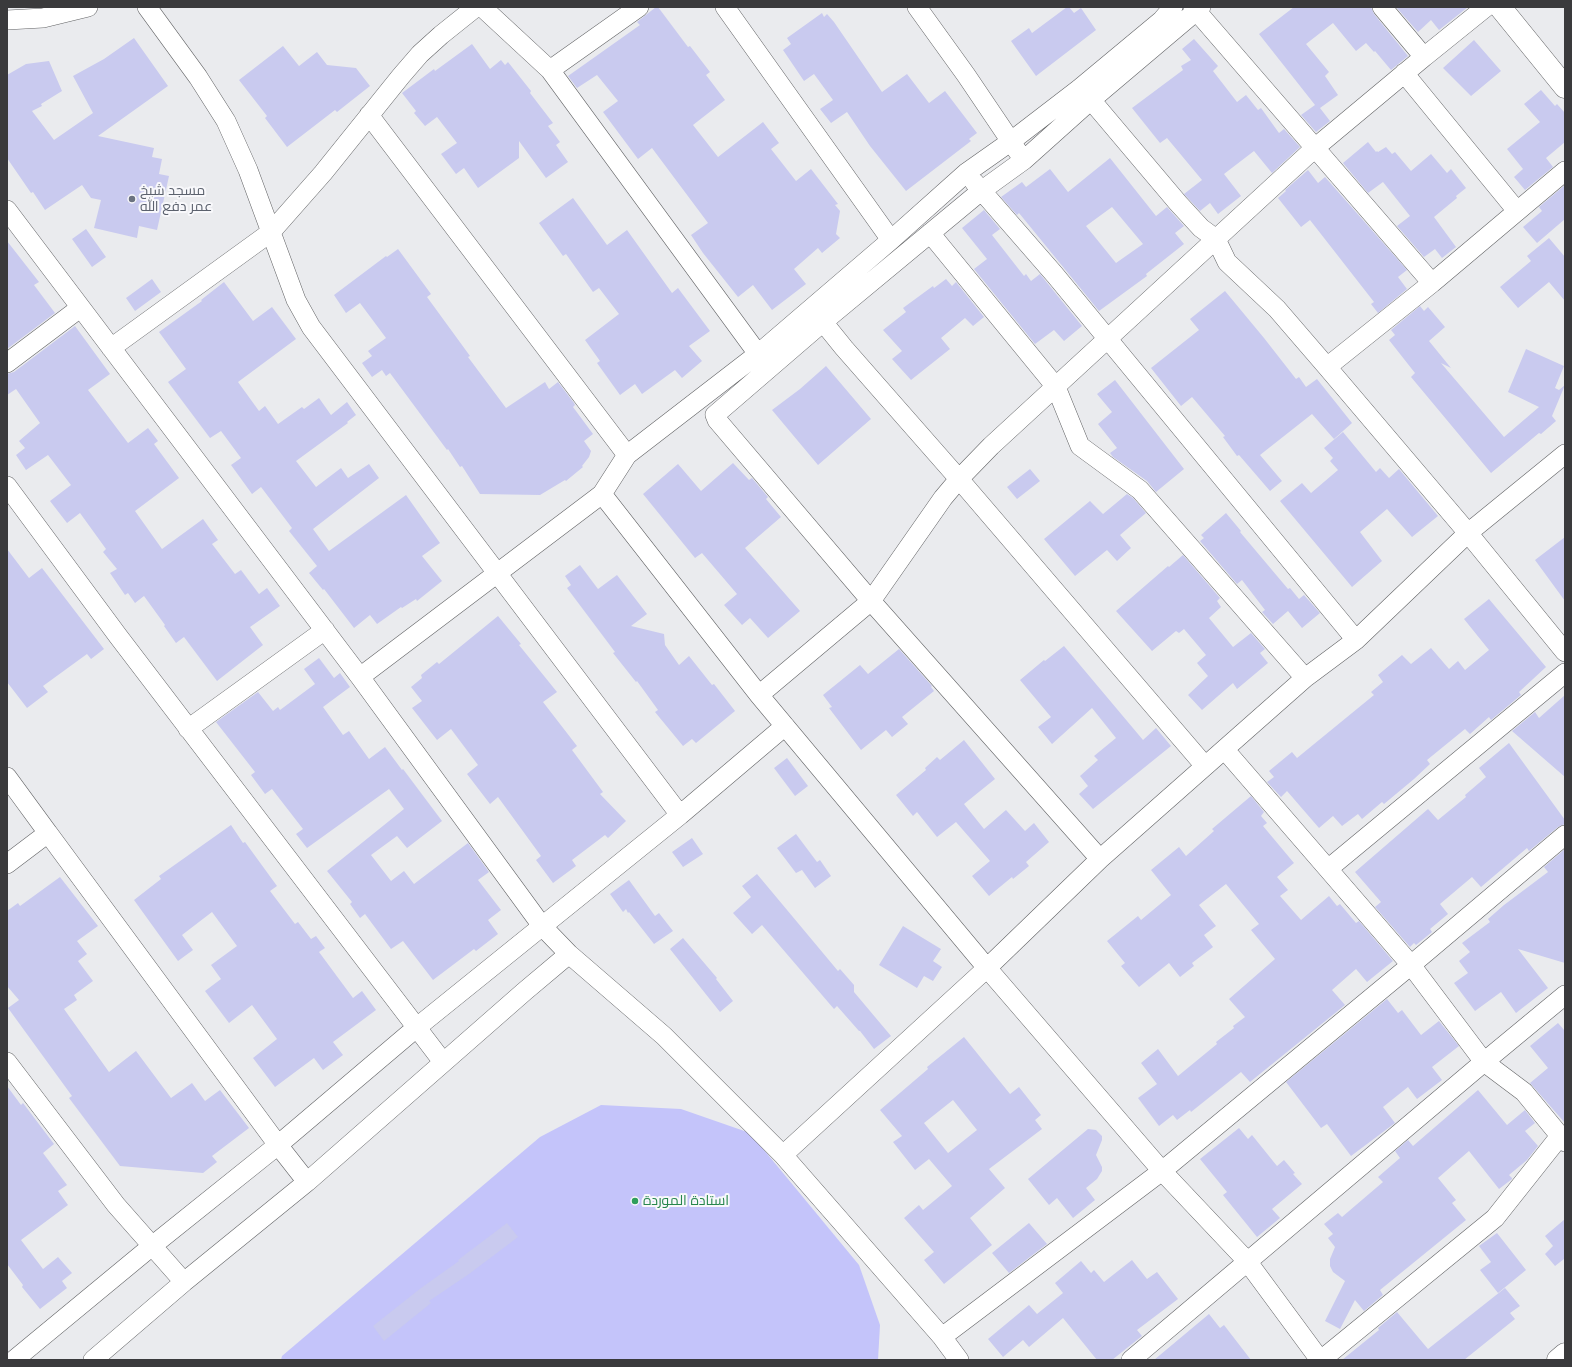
<!DOCTYPE html>
<html>
<head>
<meta charset="utf-8">
<style>
  body { margin:0 }
  #map { position:relative; width:1572px; height:1367px; overflow:hidden; background:#eaebee; font-family:Quicksand,sans-serif }
  canvas { display:block }
  .frame { position:absolute; inset:0; border:8px solid #3a3a3c; pointer-events:none }
</style>
</head>
<body>
<div id="map">
<canvas width="1572" height="1367"></canvas>
<div class="frame"></div>
</div>
<script>
const context = document.querySelector('canvas').getContext('2d');
context.lineJoin = 'round';
function paint(path, color) { context.fillStyle = color; context.fill(path, 'evenodd'); }
function strokePath(path, color, width, dash) { context.strokeStyle = color; context.lineWidth = width; context.lineCap = dash ? 'butt' : 'round'; context.setLineDash(dash || []); context.stroke(path); }
function write(font, color, halo, rows, align = 'center') {
  context.font = font + ' Quicksand,Cairo,sans-serif'; context.lineWidth = 4; context.setLineDash([]); context.textBaseline = 'middle'; context.strokeStyle = halo; context.fillStyle = color; for (const [text, x, y, turn = 0] of rows) {
    context.save(); context.translate(x, y); context.rotate((+turn || 0) * Math.PI / 180); context.textAlign = isNaN(turn) ? turn : align; if (halo) context.strokeText(text, 0, 0); context.fillText(text, 0, 0); context.restore();
  }
}
const green = new Path2D(`
  M 601,1105 L 681,1109 L 750,1133 L 859,1265 L 880,1325 L 878,1360 L 281,1360 L 282,1356 L 540,1137 Z`);
const building = new Path2D(`
  M 656,7 L 658,7 L 688,47 L 690,46 L 710,72 L 706,75 L 725,100 L 693,125 L 718,157 L 763,122 L 779,143 L 771,149 L 796,181 L 811,169 L 838,204 L 835,205 L 840,211 L 836,234 L 840,238 L 822,253 L 818,248 L 794,269 L 806,284 L 772,310 L 753,285 L 738,297 L 703,253 L 691,235 L 708,223 L 652,148 L 638,159 L 603,112 L 618,101 L 597,75 L 577,88 L 568,76 L 640,25 L 637,22 Z
  M 1067,7 L 1069,7 L 1074,13 L 1081,8 L 1096,30 L 1036,76 L 1011,41 L 1029,28 L 1032,33 Z
  M 1294,7 L 1371,7 L 1374,14 L 1408,56 L 1391,70 L 1375,51 L 1374,52 L 1366,43 L 1356,51 L 1333,23 L 1306,44 L 1329,72 L 1325,76 L 1338,95 L 1320,108 L 1330,121 L 1316,132 L 1301,115 L 1315,105 L 1259,34 Z
  M 1396,7 L 1468,7 L 1439,30 L 1431,20 L 1418,32 Z
  M 822,13 L 824,17 L 827,14 L 834,22 L 882,92 L 907,74 L 929,103 L 945,91 L 977,133 L 969,139 L 971,141 L 906,191 L 870,146 L 847,112 L 831,123 L 820,109 L 833,100 L 814,74 L 804,81 L 783,50 L 791,44 L 787,38 Z
  M 134,38 L 168,86 L 98,136 L 154,148 L 152,157 L 162,159 L 159,174 L 169,176 L 157,230 L 139,226 L 137,238 L 94,228 L 101,200 L 91,198 L 82,185 L 45,210 L 33,192 L 31,193 L 7,158 L 7,75 L 26,64 L 49,61 L 62,91 L 41,104 L 42,106 L 32,111 L 54,140 L 93,113 L 73,76 L 104,59 Z
  M 1194,39 L 1218,66 L 1213,71 L 1237,102 L 1246,95 L 1258,110 L 1261,108 L 1279,133 L 1284,129 L 1300,147 L 1272,173 L 1254,151 L 1224,174 L 1241,196 L 1218,214 L 1210,203 L 1200,211 L 1184,194 L 1202,180 L 1167,138 L 1160,143 L 1132,108 L 1183,70 L 1181,66 L 1191,60 L 1182,49 Z
  M 1474,40 L 1501,71 L 1471,96 L 1443,68 Z
  M 472,44 L 490,69 L 501,60 L 505,65 L 508,62 L 531,91 L 530,93 L 553,123 L 548,126 L 560,142 L 556,145 L 568,162 L 546,178 L 519,141 L 519,158 L 478,188 L 464,168 L 456,174 L 441,154 L 457,143 L 437,117 L 425,126 L 414,113 L 416,111 L 402,93 L 434,69 L 435,71 Z
  M 283,46 L 299,66 L 317,52 L 327,65 L 356,68 L 370,86 L 337,112 L 335,110 L 287,147 L 265,118 L 267,116 L 239,80 Z
  M 1541,90 L 1555,106 L 1557,104 L 1565,113 L 1565,142 L 1546,158 L 1553,167 L 1525,190 L 1514,177 L 1523,169 L 1507,149 L 1540,122 L 1524,104 Z
  M 1368,142 L 1376,152 L 1377,151 L 1378,152 L 1386,147 L 1392,154 L 1395,152 L 1411,171 L 1431,154 L 1447,173 L 1451,169 L 1466,188 L 1456,196 L 1457,198 L 1434,217 L 1456,247 L 1442,258 L 1435,249 L 1424,257 L 1397,226 L 1410,216 L 1383,182 L 1368,193 L 1343,163 Z
  M 1110,158 L 1156,216 L 1167,207 L 1184,226 L 1175,233 L 1184,244 L 1146,274 L 1147,276 L 1099,311 L 1019,213 L 1017,215 L 1001,197 L 1022,182 L 1026,187 L 1050,169 L 1068,192 ZM 1112,207 L 1143,244 L 1116,263 L 1086,226 Z
  M 1308,170 L 1318,183 L 1325,177 L 1407,270 L 1398,277 L 1407,289 L 1378,313 L 1371,304 L 1374,302 L 1310,220 L 1301,227 L 1278,198 L 1286,191 L 1285,190 Z
  M 1565,185 L 1565,219 L 1537,243 L 1523,227 L 1542,211 L 1539,207 Z
  M 573,198 L 607,245 L 627,230 L 672,293 L 678,288 L 710,331 L 689,346 L 702,361 L 682,378 L 675,370 L 642,394 L 635,384 L 620,395 L 597,363 L 600,361 L 585,340 L 619,314 L 599,288 L 593,292 L 566,254 L 563,256 L 539,223 Z
  M 984,210 L 1000,229 L 992,235 L 1024,276 L 1026,274 L 1031,281 L 1040,274 L 1082,326 L 1064,341 L 1054,330 L 1035,344 L 974,269 L 987,259 L 962,228 Z
  M 86,229 L 106,257 L 92,267 L 72,239 Z
  M 1549,238 L 1565,257 L 1565,301 L 1549,282 L 1518,308 L 1500,287 L 1531,261 L 1527,256 Z
  M 7,241 L 39,282 L 34,285 L 55,313 L 7,349 Z
  M 398,249 L 431,294 L 427,297 L 470,356 L 468,357 L 506,408 L 545,382 L 549,389 L 558,382 L 574,403 L 575,405 L 573,407 L 593,434 L 584,441 L 591,451 L 589,457 L 582,466 L 583,467 L 566,481 L 565,480 L 540,495 L 480,494 L 462,466 L 460,467 L 448,449 L 447,450 L 390,373 L 386,376 L 382,370 L 372,377 L 362,363 L 372,356 L 368,351 L 386,338 L 360,303 L 346,313 L 334,295 L 386,256 L 387,257 Z
  M 152,279 L 161,292 L 135,311 L 126,298 Z
  M 946,279 L 952,286 L 956,282 L 984,317 L 973,326 L 965,318 L 941,338 L 950,349 L 911,380 L 892,359 L 902,351 L 883,330 L 906,312 L 903,308 L 933,286 L 934,288 Z
  M 224,282 L 253,321 L 272,307 L 296,339 L 238,382 L 259,411 L 265,406 L 278,424 L 302,407 L 304,409 L 319,398 L 331,415 L 347,402 L 356,415 L 347,422 L 348,423 L 296,461 L 316,487 L 341,468 L 348,478 L 369,464 L 379,478 L 313,529 L 329,551 L 406,495 L 440,543 L 422,556 L 442,581 L 417,601 L 416,599 L 402,608 L 401,607 L 377,624 L 370,615 L 354,628 L 324,589 L 323,590 L 309,573 L 317,566 L 289,531 L 292,528 L 261,487 L 252,494 L 231,465 L 241,458 L 221,431 L 210,438 L 168,382 L 186,369 L 159,332 L 202,301 L 201,300 Z
  M 1225,291 L 1264,338 L 1296,379 L 1299,377 L 1306,387 L 1317,379 L 1352,423 L 1334,439 L 1312,414 L 1260,455 L 1282,481 L 1270,491 L 1239,455 L 1237,456 L 1223,437 L 1225,436 L 1192,397 L 1181,406 L 1151,368 L 1199,330 L 1190,319 Z
  M 1420,306 L 1424,311 L 1428,307 L 1445,327 L 1429,341 L 1451,368 L 1441,363 L 1504,437 L 1539,407 L 1508,392 L 1526,349 L 1564,366 L 1555,388 L 1559,390 L 1565,385 L 1552,416 L 1556,421 L 1541,434 L 1539,433 L 1491,473 L 1411,377 L 1415,373 L 1389,340 L 1395,335 L 1391,330 Z
  M 75,326 L 110,374 L 88,390 L 128,443 L 148,428 L 158,441 L 154,444 L 179,478 L 135,511 L 162,549 L 203,519 L 218,540 L 212,544 L 235,574 L 241,570 L 259,594 L 267,588 L 280,606 L 250,627 L 263,645 L 217,681 L 184,637 L 176,643 L 164,626 L 165,625 L 144,596 L 135,603 L 128,593 L 125,595 L 110,573 L 117,569 L 103,552 L 106,549 L 80,513 L 67,523 L 50,501 L 71,485 L 48,455 L 26,470 L 16,455 L 25,448 L 19,441 L 40,423 L 16,389 L 7,395 L 7,374 L 14,372 Z
  M 826,366 L 871,419 L 818,465 L 772,410 L 800,389 Z
  M 1115,380 L 1184,469 L 1156,492 L 1147,481 L 1113,457 L 1110,453 L 1117,448 L 1098,424 L 1112,412 L 1097,394 Z
  M 1343,432 L 1376,472 L 1380,468 L 1389,478 L 1399,469 L 1438,516 L 1412,537 L 1387,509 L 1360,532 L 1382,561 L 1352,587 L 1280,501 L 1302,483 L 1311,493 L 1338,470 L 1330,461 L 1333,458 L 1324,448 Z
  M 733,463 L 749,480 L 752,478 L 768,497 L 766,499 L 781,517 L 745,548 L 800,611 L 768,638 L 750,618 L 742,625 L 724,605 L 737,594 L 702,553 L 695,558 L 643,494 L 678,464 L 701,491 Z
  M 1030,469 L 1040,481 L 1017,499 L 1007,487 Z
  M 1127,494 L 1133,498 L 1146,513 L 1120,535 L 1131,548 L 1117,561 L 1107,550 L 1075,576 L 1044,539 L 1090,501 L 1103,514 Z
  M 1226,513 L 1241,531 L 1240,532 L 1288,589 L 1290,588 L 1299,599 L 1304,595 L 1320,613 L 1302,628 L 1288,611 L 1273,624 L 1262,612 L 1265,610 L 1242,580 L 1237,584 L 1200,541 L 1204,538 L 1201,535 Z
  M 1565,537 L 1565,601 L 1535,560 Z
  M 7,549 L 29,578 L 42,568 L 104,649 L 91,659 L 87,654 L 43,686 L 48,692 L 27,708 L 7,682 Z
  M 1183,555 L 1220,598 L 1217,601 L 1221,607 L 1209,618 L 1233,647 L 1251,633 L 1265,649 L 1260,653 L 1268,663 L 1237,689 L 1233,683 L 1202,710 L 1188,695 L 1208,676 L 1197,663 L 1206,655 L 1184,629 L 1179,633 L 1176,631 L 1152,651 L 1116,611 L 1168,566 L 1169,567 Z
  M 580,565 L 598,589 L 617,575 L 647,614 L 631,626 L 664,634 L 665,645 L 679,665 L 689,656 L 712,685 L 714,684 L 735,711 L 696,743 L 692,739 L 683,746 L 655,712 L 658,710 L 637,681 L 636,682 L 613,653 L 615,652 L 567,588 L 571,585 L 565,576 Z
  M 1489,599 L 1546,667 L 1519,692 L 1521,695 L 1491,720 L 1489,717 L 1470,734 L 1465,729 L 1427,760 L 1430,764 L 1414,779 L 1384,804 L 1382,802 L 1362,819 L 1358,814 L 1342,826 L 1333,816 L 1319,828 L 1287,791 L 1281,797 L 1267,782 L 1274,777 L 1269,771 L 1292,752 L 1297,758 L 1374,695 L 1371,692 L 1383,682 L 1378,675 L 1402,655 L 1411,664 L 1431,648 L 1449,669 L 1458,661 L 1465,670 L 1489,650 L 1464,619 Z
  M 498,616 L 521,644 L 519,645 L 557,692 L 543,702 L 577,746 L 572,750 L 603,792 L 600,794 L 626,821 L 608,838 L 605,835 L 572,860 L 576,866 L 553,883 L 536,860 L 541,856 L 498,797 L 490,804 L 467,774 L 478,765 L 451,729 L 437,740 L 412,708 L 422,701 L 411,687 L 422,678 L 421,675 L 437,662 L 439,664 Z
  M 1064,646 L 1143,740 L 1156,728 L 1171,746 L 1093,809 L 1079,794 L 1088,786 L 1080,776 L 1098,760 L 1094,756 L 1116,738 L 1092,708 L 1052,744 L 1038,727 L 1051,717 L 1020,680 L 1044,660 L 1045,661 Z
  M 899,649 L 932,686 L 931,687 L 934,691 L 902,717 L 908,724 L 892,737 L 886,730 L 861,750 L 829,708 L 832,707 L 823,695 L 860,665 L 868,674 Z
  M 319,658 L 334,678 L 340,673 L 350,687 L 323,707 L 343,735 L 349,731 L 369,759 L 385,747 L 402,770 L 403,769 L 442,821 L 407,848 L 397,836 L 371,855 L 391,881 L 404,871 L 414,884 L 468,843 L 489,872 L 478,880 L 501,910 L 488,920 L 498,934 L 476,951 L 474,949 L 433,980 L 403,941 L 391,949 L 365,914 L 360,918 L 350,904 L 352,902 L 327,871 L 404,809 L 389,789 L 307,848 L 296,834 L 303,829 L 272,789 L 265,794 L 251,775 L 255,772 L 216,722 L 258,692 L 273,711 L 278,707 L 280,710 L 315,684 L 304,669 Z
  M 1565,695 L 1565,777 L 1512,731 L 1535,712 L 1539,718 Z
  M 964,740 L 995,779 L 964,804 L 984,829 L 1006,810 L 1025,831 L 1034,823 L 1049,842 L 1026,862 L 1029,866 L 1013,879 L 1012,877 L 989,896 L 972,876 L 990,861 L 956,822 L 937,837 L 917,812 L 913,816 L 896,795 L 926,770 L 925,768 L 937,757 L 940,760 Z
  M 1509,743 L 1565,820 L 1565,824 L 1558,827 L 1529,851 L 1527,848 L 1481,887 L 1472,877 L 1440,904 L 1448,914 L 1430,929 L 1432,932 L 1416,945 L 1414,943 L 1410,947 L 1375,907 L 1381,902 L 1355,872 L 1428,809 L 1438,820 L 1466,797 L 1465,795 L 1486,777 L 1479,768 Z
  M 787,758 L 808,786 L 795,796 L 774,768 Z
  M 1251,796 L 1264,812 L 1261,816 L 1267,823 L 1263,826 L 1294,863 L 1277,877 L 1288,890 L 1280,896 L 1301,920 L 1329,896 L 1337,906 L 1340,904 L 1356,923 L 1359,921 L 1393,961 L 1367,982 L 1356,969 L 1332,990 L 1345,1005 L 1250,1082 L 1241,1072 L 1191,1112 L 1190,1110 L 1177,1120 L 1173,1115 L 1159,1126 L 1138,1098 L 1157,1084 L 1141,1063 L 1158,1049 L 1178,1076 L 1217,1044 L 1216,1042 L 1234,1028 L 1233,1026 L 1245,1017 L 1229,999 L 1275,959 L 1251,930 L 1259,924 L 1226,884 L 1199,905 L 1216,926 L 1204,935 L 1213,947 L 1192,963 L 1194,966 L 1180,977 L 1169,963 L 1139,987 L 1121,966 L 1125,963 L 1107,941 L 1138,916 L 1141,920 L 1171,895 L 1151,870 L 1179,847 L 1186,856 L 1214,831 L 1212,829 Z
  M 231,825 L 243,843 L 245,842 L 277,886 L 270,891 L 295,924 L 298,922 L 311,939 L 316,936 L 325,948 L 319,952 L 353,998 L 362,991 L 376,1010 L 333,1042 L 343,1055 L 323,1070 L 314,1058 L 275,1087 L 253,1058 L 277,1039 L 252,1005 L 229,1023 L 205,991 L 221,979 L 211,965 L 237,946 L 212,912 L 182,935 L 193,950 L 178,961 L 134,900 L 161,879 L 159,876 Z
  M 796,834 L 817,862 L 820,860 L 831,876 L 815,888 L 802,870 L 796,873 L 777,848 Z
  M 692,838 L 703,854 L 683,867 L 672,852 Z
  M 1565,849 L 1565,963 L 1518,949 L 1548,988 L 1516,1013 L 1501,992 L 1475,1011 L 1454,983 L 1468,973 L 1459,961 L 1470,952 L 1462,943 L 1490,922 L 1488,919 L 1504,905 L 1548,872 L 1544,867 Z
  M 757,874 L 838,971 L 840,969 L 854,985 L 854,992 L 891,1036 L 874,1049 L 860,1031 L 859,1031 L 837,1006 L 834,1009 L 762,925 L 752,934 L 733,913 L 751,897 L 742,886 Z
  M 60,877 L 98,926 L 77,941 L 87,954 L 78,961 L 93,981 L 74,995 L 77,1000 L 64,1009 L 109,1072 L 136,1051 L 171,1098 L 192,1083 L 205,1101 L 220,1090 L 249,1128 L 212,1156 L 217,1162 L 203,1173 L 120,1166 L 69,1098 L 72,1096 L 8,1008 L 19,1000 L 7,986 L 7,911 L 18,903 L 20,906 Z
  M 629,880 L 655,916 L 659,913 L 673,931 L 654,944 L 629,912 L 628,913 L 626,909 L 623,912 L 610,894 Z
  M 903,926 L 941,949 L 933,961 L 942,967 L 933,981 L 924,976 L 917,988 L 879,965 Z
  M 683,938 L 717,978 L 716,979 L 733,1001 L 720,1012 L 670,949 Z
  M 1387,999 L 1398,1013 L 1402,1010 L 1421,1035 L 1439,1021 L 1459,1046 L 1432,1067 L 1442,1080 L 1417,1099 L 1408,1087 L 1383,1107 L 1395,1123 L 1351,1156 L 1327,1124 L 1321,1128 L 1286,1082 Z
  M 1558,1023 L 1565,1031 L 1565,1123 L 1530,1083 L 1548,1068 L 1530,1046 Z
  M 964,1037 L 1010,1094 L 1019,1087 L 1041,1115 L 1035,1120 L 1042,1129 L 989,1169 L 1005,1188 L 970,1218 L 992,1245 L 944,1284 L 924,1260 L 934,1252 L 904,1218 L 919,1205 L 923,1210 L 952,1186 L 929,1159 L 915,1170 L 893,1142 L 902,1136 L 880,1110 L 928,1069 L 927,1067 ZM 953,1100 L 977,1130 L 948,1153 L 924,1123 Z
  M 7,1086 L 21,1105 L 23,1103 L 54,1144 L 43,1153 L 67,1185 L 58,1191 L 68,1205 L 21,1240 L 43,1269 L 58,1257 L 72,1273 L 62,1281 L 67,1288 L 40,1309 L 22,1287 L 23,1285 L 7,1264 Z
  M 1478,1090 L 1507,1125 L 1525,1110 L 1535,1123 L 1525,1131 L 1538,1146 L 1527,1160 L 1509,1175 L 1512,1178 L 1512,1179 L 1499,1189 L 1469,1151 L 1438,1178 L 1456,1200 L 1452,1203 L 1466,1220 L 1380,1290 L 1383,1295 L 1364,1311 L 1355,1300 L 1340,1329 L 1325,1321 L 1345,1281 L 1333,1272 L 1330,1266 L 1330,1259 L 1335,1247 L 1328,1238 L 1333,1234 L 1324,1224 L 1338,1213 L 1342,1217 L 1383,1182 L 1378,1177 L 1400,1158 L 1395,1151 L 1408,1140 L 1413,1146 Z
  M 1239,1128 L 1248,1139 L 1252,1135 L 1277,1166 L 1284,1160 L 1295,1173 L 1293,1174 L 1302,1184 L 1272,1209 L 1280,1218 L 1257,1237 L 1223,1195 L 1227,1192 L 1200,1159 Z
  M 1088,1129 L 1096,1130 L 1102,1136 L 1102,1140 L 1096,1155 L 1102,1167 L 1102,1171 L 1097,1179 L 1086,1188 L 1095,1200 L 1073,1218 L 1057,1198 L 1049,1205 L 1028,1179 Z
  M 1565,1219 L 1565,1261 L 1564,1259 L 1555,1266 L 1545,1254 L 1553,1246 L 1545,1236 Z
  M 507,1223 L 518,1237 L 469,1274 L 429,1301 L 431,1303 L 384,1341 L 373,1326 L 421,1288 L 459,1261 L 458,1260 Z
  M 1029,1223 L 1047,1244 L 1009,1273 L 992,1253 Z
  M 1497,1233 L 1526,1270 L 1498,1293 L 1480,1270 L 1491,1262 L 1479,1246 Z
  M 1132,1260 L 1147,1279 L 1157,1272 L 1178,1299 L 1137,1330 L 1142,1336 L 1112,1360 L 1097,1360 L 1063,1318 L 1029,1347 L 1023,1340 L 1003,1357 L 988,1339 L 1029,1305 L 1037,1314 L 1063,1293 L 1055,1283 L 1081,1261 L 1091,1273 L 1094,1270 L 1104,1282 Z
  M 1505,1288 L 1520,1306 L 1510,1313 L 1515,1319 L 1464,1360 L 1342,1360 L 1379,1330 L 1378,1328 L 1397,1312 L 1428,1349 Z
  M 1209,1314 L 1220,1328 L 1224,1325 L 1251,1360 L 1154,1360 Z`);
const street = new Path2D(`
  M 147,7 L 198,77 L 226,121 L 248,170 L 296,300 L 311,327 L 680,815
  M 482,7 L 550,70 L 758,354
  M 725,7 L 891,240
  M 917,7 L 966,75 L 1018,152
  M 1193,7 L 1432,283
  M 1382,7 L 1424,57 L 1486,7
  M 7,20 L 43,18 L 88,7
  M 550,70 L 639,7
  M 1404,73 L 1517,211
  M 1091,100 L 1178,203 L 1201,228 L 1216,239 L 1227,262 L 1277,309 L 1327,367 L 1468,533 L 1565,652
  M 369,115 L 627,455
  M 974,182 L 1055,275 L 1356,640
  M 7,210 L 360,677 L 542,926 L 569,954
  M 930,233 L 1056,387 L 1080,446 L 1140,490 L 1305,678
  M 823,322 L 844,348 L 959,479 L 1205,766
  M 111,348 L 271,232 L 323,173 L 401,76 L 420,54 L 441,35 L 476,7
  M 7,363 L 80,308
  M 1327,367 L 1432,283 L 1565,171
  M 7,486 L 118,636 L 443,1062
  M 602,494 L 759,695 L 987,968 L 1100,859 L 1305,678 L 1356,640 L 1468,533 L 1565,454
  M 360,677 L 602,494 L 627,455 L 758,354 L 891,240 L 966,173 L 1010,142 L 1079,89 L 1162,20 L 1173,7
  M 759,695 L 871,601 L 943,498 L 959,479 L 991,446 L 1316,147 L 1424,57
  M 188,729 L 325,630
  M 1225,750 L 1411,965 L 1484,1062 L 1524,1092 L 1565,1142
  M 7,777 L 48,833 L 7,864
  M 48,833 L 278,1145 L 307,1182
  M 1100,859 L 871,601 L 717,420 L 715,415 L 823,322 L 981,191 L 1024,160 L 1091,100 L 1201,7
  M 1328,869 L 1565,673
  M 7,1062 L 116,1205 L 184,1282
  M 783,1155 L 987,968 L 1162,1171 L 1247,1261 L 1320,1360
  M 942,1337 L 1162,1171 L 1411,965 L 1565,835
  M 14,1360 L 152,1246 L 278,1145 L 416,1028 L 680,815 L 785,726
  M 93,1360 L 184,1282 L 307,1182 L 525,991 L 569,954 L 664,1036 L 783,1155 L 942,1337 L 959,1360
  M 1131,1360 L 1484,1062 L 1565,995
  M 1321,1360 L 1495,1218 L 1560,1136`);
const secondary = new Path2D(`
  M 1500,7 L 1565,87
  M 1558,1360 L 1565,1354`);
const markers = [
  [132,199,4,"#6b7280"],
  [635,1201,4,"#2e9e5b"]
];
const worshipNames = [
  ["مسجد شيخ",140,191],
  ["عمر دفع الله",140,207]
];
const leisureNames = [
  ["استادة الموردة",643,1201]
];
paint(green, '#c4c4fa');
paint(building, '#c9caef');
strokePath(street, '#626365', 20);
strokePath(secondary, '#626365', 23);
strokePath(street, '#fff', 19);
strokePath(secondary, '#fff', 22);
for (const [x, y, r, color] of markers) { const dot = new Path2D(); dot.arc(x, y, r, 0, 2 * Math.PI); context.fillStyle = color; context.fill(dot); strokePath(dot, '#f8f8fb', 1.5); }
write('14px', '#5b616d', '#f8f8fb', worshipNames, 'left');
write('14px', '#27864d', '#f8f8fb', leisureNames, 'left');
</script>
</body>
</html>
